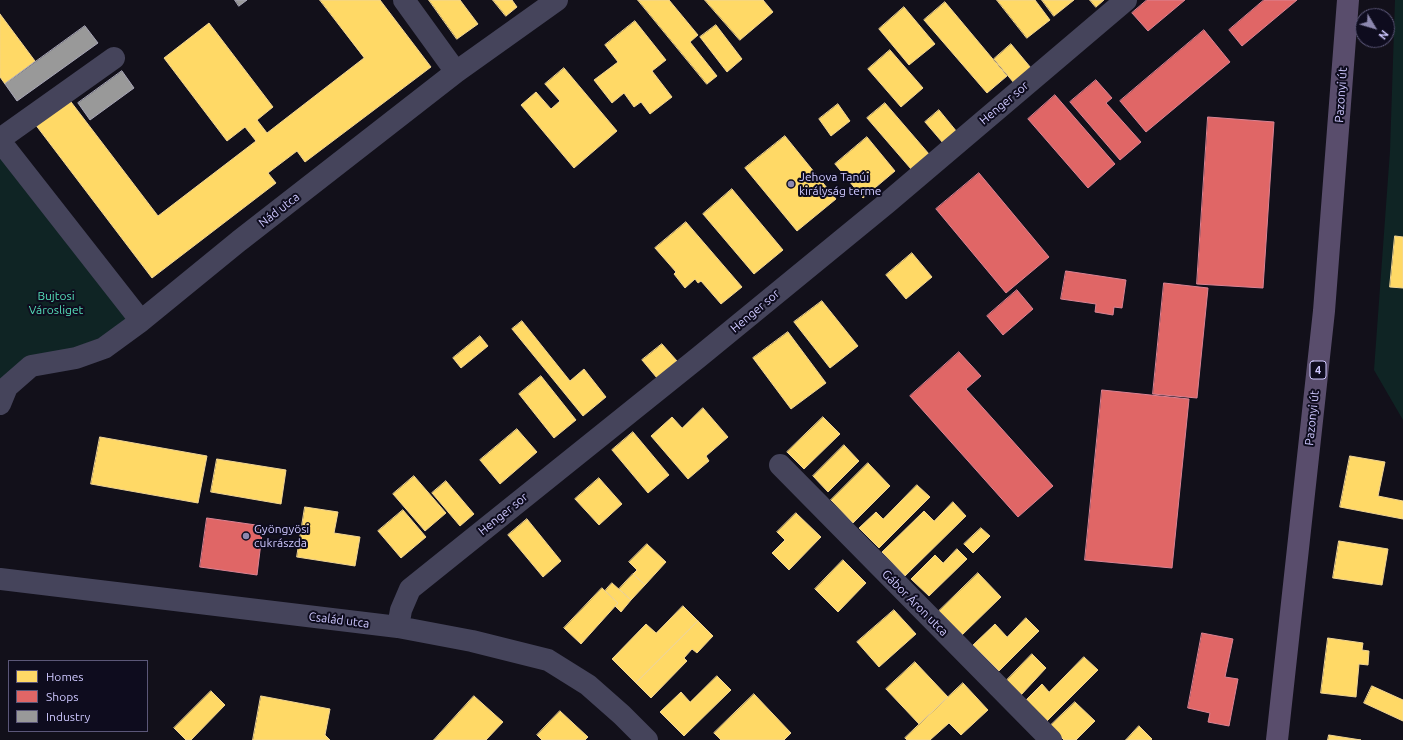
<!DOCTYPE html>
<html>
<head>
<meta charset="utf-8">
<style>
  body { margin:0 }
  #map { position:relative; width:1403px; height:740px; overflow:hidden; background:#12101a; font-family:Ubuntu,sans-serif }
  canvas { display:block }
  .legend { position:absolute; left:8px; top:660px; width:140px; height:72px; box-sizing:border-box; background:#0e0c1e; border:1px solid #5b5778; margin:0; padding:5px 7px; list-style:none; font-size:12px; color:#cec8ff }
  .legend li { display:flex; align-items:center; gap:8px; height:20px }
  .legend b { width:20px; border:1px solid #5b5778 }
  .north { position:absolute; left:1355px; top:8px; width:40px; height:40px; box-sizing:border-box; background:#0e0c1e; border:1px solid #5b5778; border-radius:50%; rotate:128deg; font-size:11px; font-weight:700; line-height:16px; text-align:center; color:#cec8ff }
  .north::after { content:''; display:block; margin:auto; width:14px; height:18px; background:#8c88af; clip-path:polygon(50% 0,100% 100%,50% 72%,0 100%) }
</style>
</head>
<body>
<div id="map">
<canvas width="1403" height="740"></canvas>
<ul class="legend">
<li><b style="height:11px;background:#ffd966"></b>Homes</li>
<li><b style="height:11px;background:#e06666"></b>Shops</li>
<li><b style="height:11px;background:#999"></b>Industry</li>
</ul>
<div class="north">N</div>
</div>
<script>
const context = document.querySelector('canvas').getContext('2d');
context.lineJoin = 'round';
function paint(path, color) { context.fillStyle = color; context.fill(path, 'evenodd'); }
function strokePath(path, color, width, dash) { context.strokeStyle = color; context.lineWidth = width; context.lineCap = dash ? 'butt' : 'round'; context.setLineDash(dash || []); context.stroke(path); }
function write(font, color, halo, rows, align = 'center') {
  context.font = font + ' Ubuntu,sans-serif'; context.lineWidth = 4; context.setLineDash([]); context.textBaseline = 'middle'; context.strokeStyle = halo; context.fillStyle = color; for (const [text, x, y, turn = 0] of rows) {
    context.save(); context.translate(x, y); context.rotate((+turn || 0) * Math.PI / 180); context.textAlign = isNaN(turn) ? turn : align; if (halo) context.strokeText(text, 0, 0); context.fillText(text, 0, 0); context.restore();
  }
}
const green = new Path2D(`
  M 1395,0 L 1403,0 L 1403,420 L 1374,370 L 1390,151 Z
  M 0,141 L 141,321 L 31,366 L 0,404 Z`);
const homes = new Path2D(`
  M 320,0 L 380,0 L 431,67 L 305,162 L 297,151 L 268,173 L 276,183 L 152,278 L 35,124 L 68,98 L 158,216 L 256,141 L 245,127 L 227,141 L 164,58 L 209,23 L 273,107 L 257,120 L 267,133 L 364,58 Z
  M 429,0 L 460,0 L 478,24 L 457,39 Z
  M 493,0 L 512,0 L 517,7 L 506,16 Z
  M 638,0 L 669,0 L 698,35 L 690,42 L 717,76 L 707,84 Z
  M 705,0 L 763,0 L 773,12 L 740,40 Z
  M 997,0 L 1035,0 L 1050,20 L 1027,38 Z
  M 1042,0 L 1074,0 L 1054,16 Z
  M 1090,0 L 1104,0 L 1096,7 Z
  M 945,2 L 1007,76 L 987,93 L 924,20 Z
  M 904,7 L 935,44 L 909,65 L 879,29 Z
  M 0,14 L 35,61 L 5,84 L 0,77 Z
  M 635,21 L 666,60 L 652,71 L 672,97 L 650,114 L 641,102 L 634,107 L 624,93 L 612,103 L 594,80 L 618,62 L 605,45 Z
  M 716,25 L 742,59 L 727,72 L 700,37 Z
  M 1011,44 L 1031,68 L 1014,83 L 994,59 Z
  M 890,50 L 923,88 L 901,107 L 868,69 Z
  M 564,68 L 617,131 L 574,168 L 521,105 L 536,92 L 551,109 L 560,101 L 545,84 Z
  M 885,103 L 929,154 L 911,169 L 867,118 Z
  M 838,104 L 850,121 L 831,136 L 819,119 Z
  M 939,110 L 957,132 L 943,143 L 925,122 Z
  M 785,136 L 836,199 L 797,231 L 745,168 Z
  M 867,137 L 895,171 L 863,198 L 835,164 Z
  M 732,189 L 783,250 L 754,274 L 703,214 Z
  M 686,222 L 742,287 L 721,304 L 701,281 L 698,283 L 695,279 L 685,288 L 674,274 L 676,272 L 655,248 Z
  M 1395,236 L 1403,237 L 1403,288 L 1390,287 Z
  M 912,253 L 932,277 L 906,299 L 886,275 Z
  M 822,301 L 858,346 L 830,368 L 794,322 Z
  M 522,321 L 570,381 L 584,369 L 606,397 L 583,416 L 512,329 Z
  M 788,332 L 826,383 L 791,409 L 753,358 Z
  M 480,336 L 488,346 L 461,368 L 453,358 Z
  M 662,344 L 677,361 L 657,378 L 642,360 Z
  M 541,376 L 576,420 L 554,438 L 519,394 Z
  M 703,408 L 728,437 L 706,456 L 709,461 L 688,479 L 651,436 L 672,417 L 682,428 Z
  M 823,417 L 840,434 L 804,469 L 787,452 Z
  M 517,429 L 537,452 L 500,484 L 480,460 Z
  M 633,432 L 669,475 L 648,493 L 612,450 Z
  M 100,437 L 207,456 L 198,503 L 91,484 Z
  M 844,445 L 859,461 L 828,492 L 813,476 Z
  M 1350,456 L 1385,462 L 1378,496 L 1403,501 L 1403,519 L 1340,507 Z
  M 217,459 L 286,470 L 281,504 L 211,492 Z
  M 868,463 L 890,486 L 853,523 L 831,500 Z
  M 414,476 L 446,513 L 425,531 L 393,494 Z
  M 599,478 L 622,504 L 599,525 L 575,499 Z
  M 446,481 L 474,514 L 460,526 L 432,493 Z
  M 917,485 L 930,497 L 879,548 L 859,528 L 876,512 L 883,519 Z
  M 953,502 L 966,516 L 905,576 L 882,552 L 924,511 L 934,521 Z
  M 305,507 L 338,512 L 334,533 L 360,537 L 355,566 L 297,557 Z
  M 403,510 L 426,537 L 401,558 L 378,531 Z
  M 796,513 L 821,537 L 789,570 L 772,553 L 785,540 L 777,532 Z
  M 527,519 L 561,561 L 543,577 L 508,535 Z
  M 981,528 L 990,536 L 973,553 L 964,544 Z
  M 1339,541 L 1388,549 L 1382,585 L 1333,578 Z
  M 647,544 L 666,562 L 645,585 L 633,574 L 637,570 L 629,562 Z
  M 957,549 L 967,559 L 929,596 L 911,579 L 935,555 L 943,563 Z
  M 843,560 L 866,583 L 838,612 L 815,589 Z
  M 978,573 L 1001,597 L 962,635 L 939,611 Z
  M 633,574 L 645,585 L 631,600 L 619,589 Z
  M 612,583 L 631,600 L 621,612 L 615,606 L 618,603 L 605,591 Z
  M 602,588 L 618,603 L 581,644 L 564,628 Z
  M 683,606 L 698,621 L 636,683 L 612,659 L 646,624 L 656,633 Z
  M 894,610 L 916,634 L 879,667 L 857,642 Z
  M 1026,618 L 1039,631 L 999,671 L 973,645 L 995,624 L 1007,637 Z
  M 698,621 L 713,636 L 697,653 L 692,649 L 684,658 L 687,661 L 651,698 L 636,683 Z
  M 1328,638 L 1363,643 L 1362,650 L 1369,651 L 1368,665 L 1359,664 L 1356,697 L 1321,693 Z
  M 1032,654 L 1046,668 L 1021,695 L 1006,681 Z
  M 1084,657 L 1098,670 L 1046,722 L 1025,701 L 1042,684 L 1049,692 Z
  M 915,662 L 948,697 L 919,724 L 886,689 Z
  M 717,676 L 731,690 L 684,736 L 660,712 L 681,692 L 690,702 Z
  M 963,683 L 988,710 L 961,735 L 949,723 L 930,740 L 907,740 L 905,738 Z
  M 1372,686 L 1403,700 L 1403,721 L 1364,703 Z
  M 211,691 L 225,705 L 191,740 L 186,740 L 174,728 Z
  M 754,694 L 791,733 L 784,740 L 721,740 L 714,733 Z
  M 261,696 L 330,709 L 325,735 L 330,740 L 253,740 Z
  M 474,696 L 503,722 L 486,740 L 434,740 Z
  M 1075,702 L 1095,721 L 1076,740 L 1064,740 L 1050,726 Z
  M 560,711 L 588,737 L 585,740 L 542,740 L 537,735 Z
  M 1139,726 L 1152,739 L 1151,740 L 1126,740 Z
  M 1329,735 L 1361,740 L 1328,740 Z`);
const shops = new Path2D(`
  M 1147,0 L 1185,0 L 1148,31 L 1132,13 Z
  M 1264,0 L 1297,0 L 1242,46 L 1229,30 Z
  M 1204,30 L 1230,62 L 1146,132 L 1120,101 Z
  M 1096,80 L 1112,98 L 1106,103 L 1141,142 L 1120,160 L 1070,102 Z
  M 1055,95 L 1115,164 L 1088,188 L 1028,119 Z
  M 1208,117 L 1274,122 L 1263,288 L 1197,284 Z
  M 979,173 L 1049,257 L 1006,293 L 936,209 Z
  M 1066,271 L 1126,280 L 1122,308 L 1114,307 L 1113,315 L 1095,312 L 1096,304 L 1061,299 Z
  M 1164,283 L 1208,288 L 1197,398 L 1153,394 Z
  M 1017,290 L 1033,309 L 1003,335 L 987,316 Z
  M 959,352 L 981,376 L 966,389 L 1053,486 L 1018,517 L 910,396 Z
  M 1102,390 L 1189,399 L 1172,568 L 1085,560 Z
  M 207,518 L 263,526 L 257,575 L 200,567 Z
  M 1202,633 L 1233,639 L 1225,677 L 1238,679 L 1229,726 L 1208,722 L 1210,713 L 1188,708 Z`);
const industry = new Path2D(`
  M 235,0 L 247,0 L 239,6 Z
  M 85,26 L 98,43 L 17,101 L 5,84 Z
  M 122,71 L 134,88 L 90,120 L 78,103 Z`);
const minor = new Path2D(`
  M 404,0 L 456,72
  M 0,139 L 114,58
  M 0,141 L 141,321
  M 0,404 L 7,387 L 31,366 L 76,358 L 104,348 L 141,321 L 239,241 L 456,72 L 557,0
  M 780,465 L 1051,740
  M 0,579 L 398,627 L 472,641 L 548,660 L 588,685 L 622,715 L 647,740
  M 398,627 L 401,610 L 410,589 L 699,357 L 887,203 L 1126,0`);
const major = new Path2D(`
  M 1277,740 L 1324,311 L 1348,0`);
const markers = [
  [791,184,4,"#8c88af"],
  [246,536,4,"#8c88af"]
];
const shields = [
  [1318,370,16]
];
const shieldNames = [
  ["4",1318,370]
];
const streetNames = [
  ["Pazonyi út",1341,95,-86],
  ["Henger sor",1004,103,-40],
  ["Nád utca",279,210,-38],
  ["Henger sor",755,311,-40],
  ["Pazonyi út",1312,418,-84],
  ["Henger sor",503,514,-39],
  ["Gábor Áron utca",915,603,45],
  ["Család utca",339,620,7]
];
const poiNames = [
  ["Jehova Tanúi",799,177],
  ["királyság terme",799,191],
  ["Gyöngyösi",254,529],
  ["cukrászda",254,543]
];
const parkNames = [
  ["Bujtosi",56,296],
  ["Városliget",56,310]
];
paint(green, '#0f2424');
paint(homes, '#ffd966');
strokePath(homes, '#f0d494', 1);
paint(shops, '#e06666');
strokePath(shops, '#db8394', 1);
paint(industry, '#999');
strokePath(industry, '#a9a7b8', 1);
strokePath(minor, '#45445b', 22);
strokePath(major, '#594d6c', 22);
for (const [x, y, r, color] of markers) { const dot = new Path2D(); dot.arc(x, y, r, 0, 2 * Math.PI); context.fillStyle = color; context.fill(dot); strokePath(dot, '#0e0c1e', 1.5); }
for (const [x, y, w] of shields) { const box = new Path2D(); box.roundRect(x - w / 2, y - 9, w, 18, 3); context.fillStyle = '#0e0c1e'; context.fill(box); strokePath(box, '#cec8ff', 1); }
write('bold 11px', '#cec8ff', null, shieldNames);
write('12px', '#cec8ff', '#0e0c1e', streetNames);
write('12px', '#cec8ff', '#0e0c1e', poiNames, 'left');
write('12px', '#55deb9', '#0e0c1e', parkNames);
</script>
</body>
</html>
